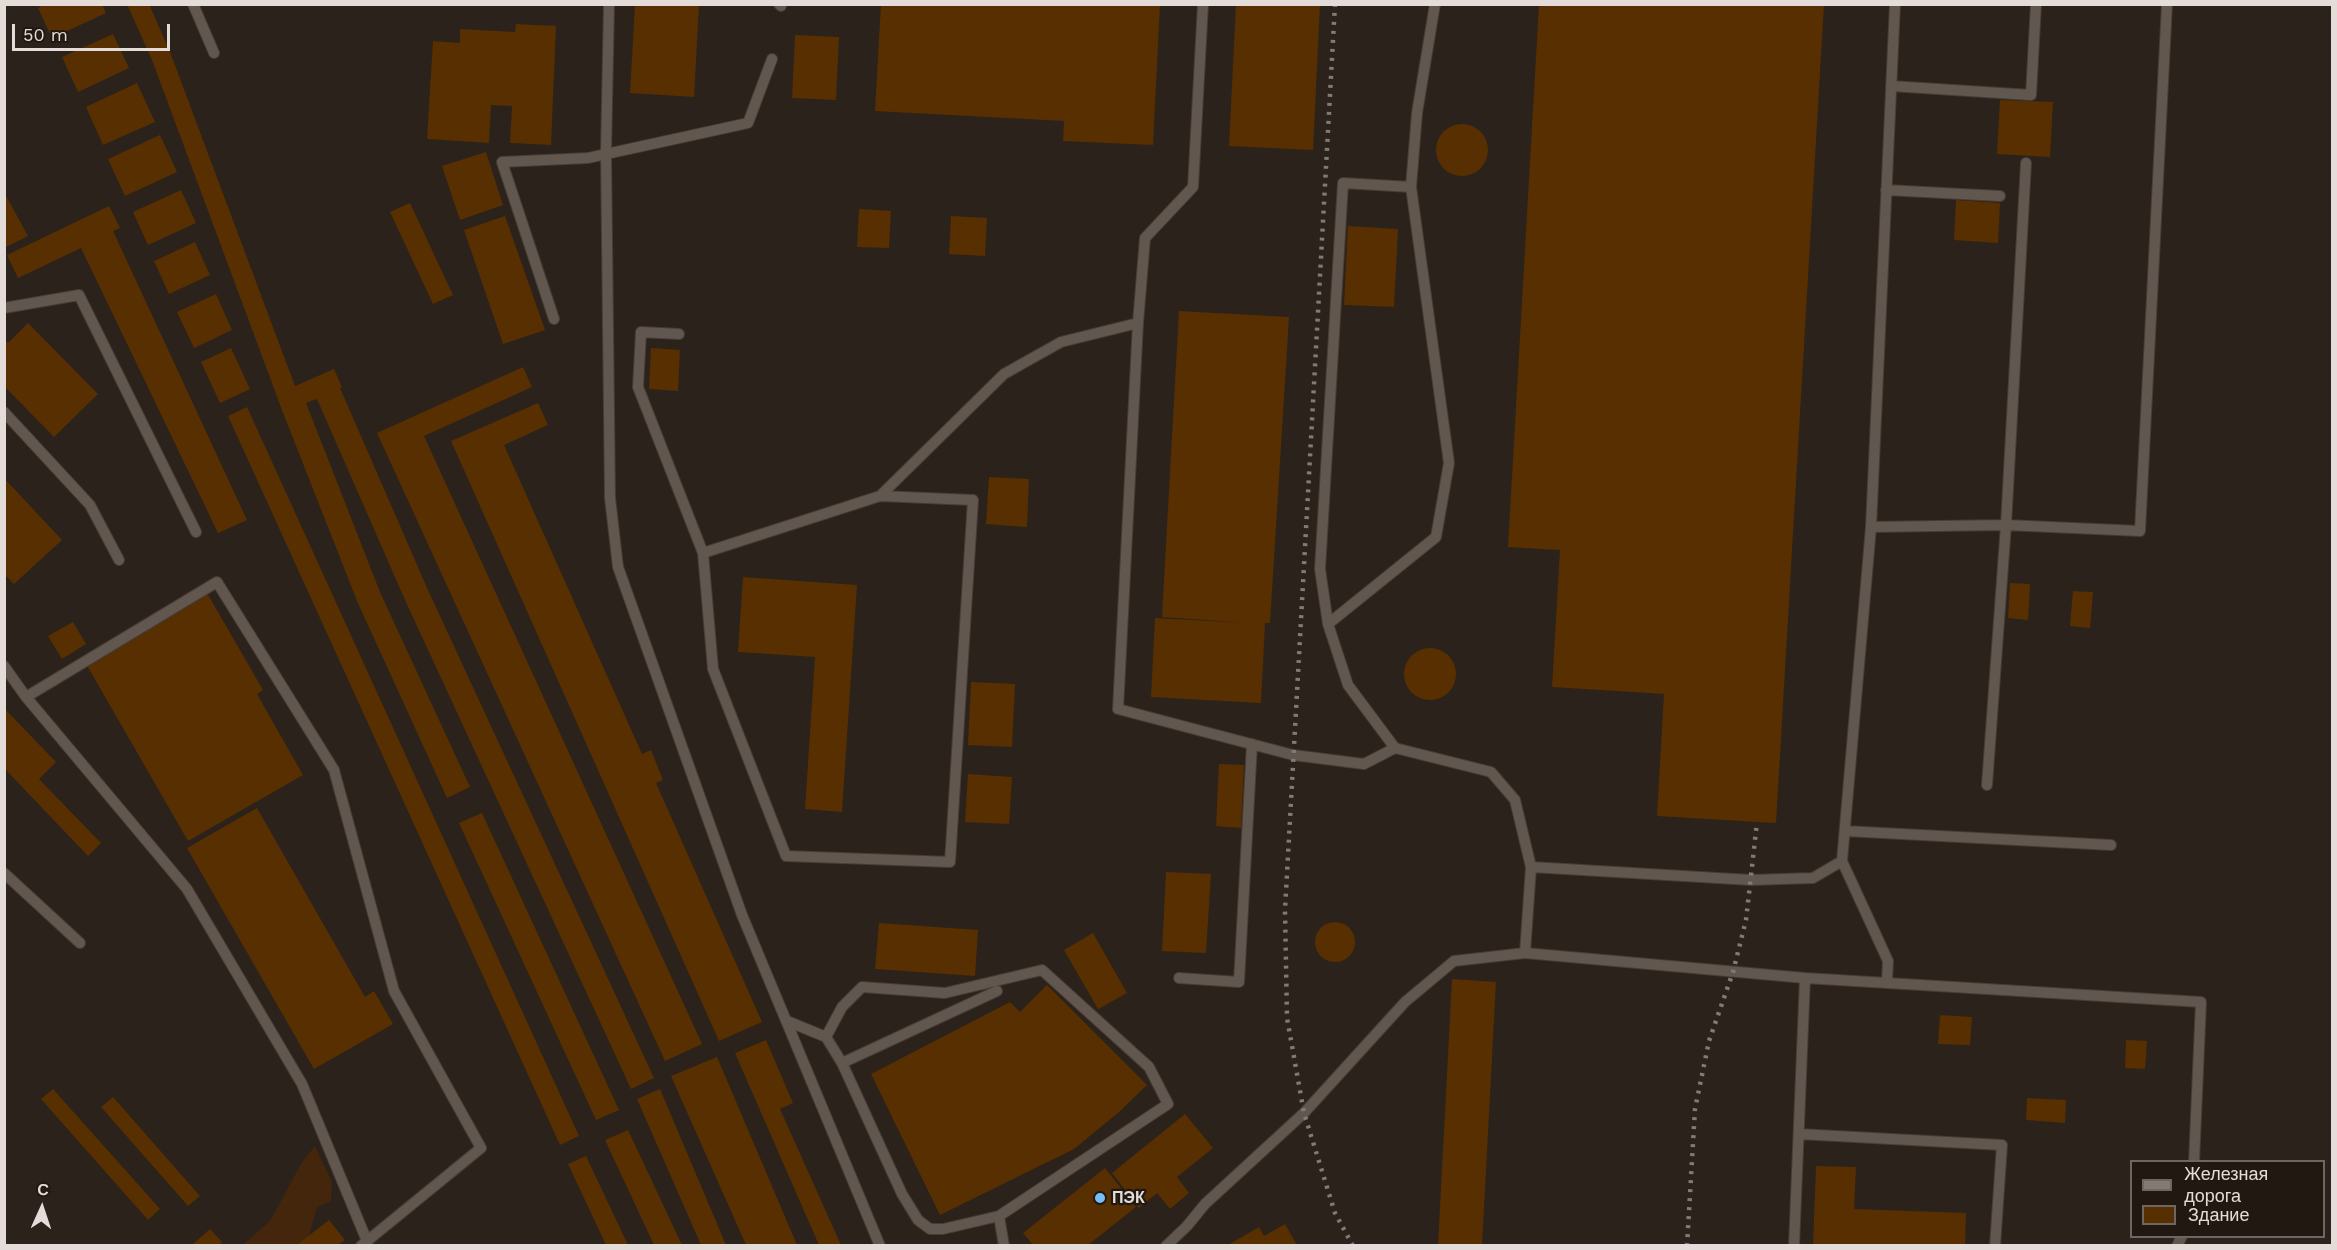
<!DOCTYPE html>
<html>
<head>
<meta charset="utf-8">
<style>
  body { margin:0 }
  #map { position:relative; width:2337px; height:1250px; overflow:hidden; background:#2b221b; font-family:"Work Sans",sans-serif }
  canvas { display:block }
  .frame { position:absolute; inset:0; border:6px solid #e3dcd8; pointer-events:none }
  .legend { position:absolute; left:2130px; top:1160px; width:195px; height:78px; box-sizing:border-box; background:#211811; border:2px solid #6f6661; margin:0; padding:8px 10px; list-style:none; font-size:18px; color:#e3dcd8 }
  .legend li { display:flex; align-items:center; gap:12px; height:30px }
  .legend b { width:30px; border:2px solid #6f6661 }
  .north { position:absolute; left:12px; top:1178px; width:60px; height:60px; -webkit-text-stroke:4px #211811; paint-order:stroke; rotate:3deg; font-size:16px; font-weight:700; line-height:24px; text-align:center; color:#e3dcd8 }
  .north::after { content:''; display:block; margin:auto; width:21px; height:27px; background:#e3dcd8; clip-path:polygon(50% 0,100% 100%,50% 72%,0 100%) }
  .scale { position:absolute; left:12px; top:24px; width:158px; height:27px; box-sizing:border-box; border:3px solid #e3dcd8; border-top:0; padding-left:8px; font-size:18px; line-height:21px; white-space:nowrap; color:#e3dcd8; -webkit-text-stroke:4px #211811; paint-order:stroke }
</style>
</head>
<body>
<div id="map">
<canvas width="2337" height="1250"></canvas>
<div class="frame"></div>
<ul class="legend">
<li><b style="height:8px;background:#827a74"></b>Железная дорога</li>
<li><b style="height:16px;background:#582f01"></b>Здание</li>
</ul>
<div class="north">С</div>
<div class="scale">50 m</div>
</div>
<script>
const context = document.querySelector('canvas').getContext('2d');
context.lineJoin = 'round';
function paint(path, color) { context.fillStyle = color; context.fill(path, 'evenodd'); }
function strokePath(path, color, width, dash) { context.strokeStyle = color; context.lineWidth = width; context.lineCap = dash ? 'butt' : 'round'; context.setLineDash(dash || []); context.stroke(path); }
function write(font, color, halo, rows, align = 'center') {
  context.font = font + ' "Work Sans",sans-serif'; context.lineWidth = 4.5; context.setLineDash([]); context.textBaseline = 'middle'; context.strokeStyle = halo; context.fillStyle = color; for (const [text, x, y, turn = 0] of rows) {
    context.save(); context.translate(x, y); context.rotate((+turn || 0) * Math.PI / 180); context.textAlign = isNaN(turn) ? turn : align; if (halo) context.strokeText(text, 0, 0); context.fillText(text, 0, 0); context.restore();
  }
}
const green = new Path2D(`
  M 315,1146 L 332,1182 L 331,1201 L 317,1207 L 309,1236 L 297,1245 L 241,1246 L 270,1221 L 302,1162 Z`);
const building = new Path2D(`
  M 45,4 L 102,4 L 106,13 L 52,38 L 38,8 Z
  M 127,4 L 149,4 L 170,52 L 295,386 L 334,369 L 342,387 L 340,388 L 428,590 L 654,1078 L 631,1089 L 405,600 L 317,399 L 306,403 L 380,592 L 470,787 L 447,798 L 357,601 L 282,410 L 152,60 Z
  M 635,4 L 699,4 L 694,97 L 630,93 Z
  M 881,4 L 1160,4 L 1153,145 L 1063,141 L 1064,121 L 875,111 Z
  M 1236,4 L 1320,4 L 1313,150 L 1229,146 Z
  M 1539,4 L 1824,4 L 1776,823 L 1657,816 L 1664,694 L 1552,687 L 1560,550 L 1508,547 Z
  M 516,24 L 556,26 L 551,145 L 510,143 L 512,106 L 491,105 L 489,143 L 427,139 L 433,41 L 460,43 L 460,29 L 515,32 Z
  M 113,34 L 129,68 L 78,92 L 62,57 Z
  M 795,35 L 839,37 L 836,100 L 792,98 Z
  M 137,83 L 155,122 L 103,145 L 86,107 Z
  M 2000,100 L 2053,102 L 2050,157 L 1997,154 Z
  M1436 150a26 26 0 1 1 52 0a26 26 0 1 1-52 0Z
  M 160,135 L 177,172 L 125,196 L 108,159 Z
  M 486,152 L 503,205 L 460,220 L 442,166 Z
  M 181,190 L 196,223 L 148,245 L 133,212 Z
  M 4,192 L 28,236 L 4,248 Z
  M 1956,200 L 2000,203 L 1998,243 L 1954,240 Z
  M 410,203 L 453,295 L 433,304 L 390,212 Z
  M 109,206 L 120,228 L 113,231 L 247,520 L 218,533 L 81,248 L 18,278 L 7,255 Z
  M 859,209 L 891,211 L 889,248 L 857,247 Z
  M 505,216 L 545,330 L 503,344 L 464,230 Z
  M 951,216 L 987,218 L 985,256 L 949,254 Z
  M 1348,226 L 1398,229 L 1394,307 L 1344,305 Z
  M 195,242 L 210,275 L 169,294 L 154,261 Z
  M 216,294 L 232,330 L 194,348 L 177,312 Z
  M 1179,311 L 1289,317 L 1270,623 L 1265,623 L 1261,703 L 1151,697 L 1155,618 L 1246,623 L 1162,617 Z
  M 28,323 L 98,394 L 54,437 L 4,386 L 4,339 L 8,343 Z
  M 231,348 L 250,389 L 220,403 L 201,362 Z
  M 651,348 L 680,350 L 678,391 L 649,389 Z
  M 523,367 L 532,387 L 424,436 L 702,1044 L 665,1061 L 377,433 Z
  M 538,403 L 548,425 L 504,445 L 642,754 L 651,750 L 663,780 L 656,783 L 762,1022 L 719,1041 L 451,441 Z
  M 247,407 L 579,1136 L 560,1145 L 228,416 Z
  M 989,477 L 1029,479 L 1027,527 L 986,524 Z
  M 4,478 L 62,540 L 14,584 L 4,574 Z
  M 743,577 L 857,585 L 842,812 L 805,809 L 815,657 L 738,652 Z
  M 2010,583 L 2030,584 L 2028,620 L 2008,618 Z
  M 2073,591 L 2093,592 L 2090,628 L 2070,626 Z
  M 207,593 L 263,690 L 257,694 L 303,775 L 188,841 L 85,662 Z
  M 73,622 L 86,644 L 62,659 L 48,636 Z
  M1404 674a26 26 0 1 1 52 0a26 26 0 1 1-52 0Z
  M 971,682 L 1015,684 L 1012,747 L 968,745 Z
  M 4,708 L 56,762 L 39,779 L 101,843 L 88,856 L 4,768 Z
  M 1219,764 L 1244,765 L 1241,828 L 1216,826 Z
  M 968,774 L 1012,777 L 1009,824 L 965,822 Z
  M 257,808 L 365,997 L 374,991 L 393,1024 L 314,1069 L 187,848 Z
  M 482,813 L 619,1110 L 596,1120 L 459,823 Z
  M 1166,872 L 1211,874 L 1206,953 L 1162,951 Z
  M1315 942a20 20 0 1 1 40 0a20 20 0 1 1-40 0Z
  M 879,923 L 978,930 L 975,976 L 875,969 Z
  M 1093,933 L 1127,993 L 1098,1009 L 1064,950 Z
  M 1452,979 L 1496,982 L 1482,1245 L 1438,1245 Z
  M 1047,985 L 1147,1085 L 1119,1112 L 1074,1149 L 940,1215 L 871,1074 L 1010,1002 L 1020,1012 Z
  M 1940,1015 L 1972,1017 L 1970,1045 L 1938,1044 Z
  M 766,1040 L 793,1103 L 780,1109 L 841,1245 L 819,1245 L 735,1053 Z
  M 2126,1040 L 2147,1041 L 2145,1069 L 2125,1068 Z
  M 717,1057 L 797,1245 L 746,1245 L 671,1076 Z
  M 53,1089 L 160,1209 L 148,1220 L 41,1099 Z
  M 660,1089 L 726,1245 L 701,1245 L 637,1099 Z
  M 113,1097 L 200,1196 L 188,1206 L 101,1107 Z
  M 2027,1098 L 2066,1100 L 2065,1123 L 2026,1120 Z
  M 1185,1114 L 1213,1148 L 1177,1177 L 1189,1193 L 1170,1209 L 1157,1193 L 1139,1208 L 1112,1173 Z
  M 628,1130 L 682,1245 L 654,1245 L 605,1140 Z
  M 586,1156 L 628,1245 L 606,1245 L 568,1164 Z
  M 1816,1166 L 1856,1167 L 1854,1209 L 1966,1213 L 1965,1245 L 1813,1245 Z
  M 1105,1168 L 1136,1207 L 1088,1245 L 1033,1245 L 1023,1233 Z
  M 329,1220 L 345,1240 L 338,1245 L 297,1245 Z
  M 1285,1224 L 1297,1245 L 1228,1245 L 1259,1227 L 1264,1236 Z
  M 210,1229 L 222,1242 L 219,1245 L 192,1245 Z`);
const lane = new Path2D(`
  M 193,4 L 214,53
  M 609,4 L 606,153 L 610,498 L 618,567 L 742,915 L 880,1246
  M 779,4 L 781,6
  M 1203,4 L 1193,187 L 1145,238 L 1138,323 L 1118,709 L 1293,755 L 1364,764 L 1395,748
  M 1891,86 L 2031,95 L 2036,4
  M 1411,187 L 1343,183 L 1320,569 L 1328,624 L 1348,685 L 1395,748 L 1491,772 L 1515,800 L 1531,867 L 1525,953
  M 1886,190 L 2000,196
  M 4,308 L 79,295 L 196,532
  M 554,319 L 502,162 L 588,158 L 748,123 L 772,59
  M 679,334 L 641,332 L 638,387 L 703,553
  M 4,412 L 90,505 L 119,560
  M 880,496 L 703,553 L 713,669 L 786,856 L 950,862 L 973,500 L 880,496 L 1004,374 L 1061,342 L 1138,323
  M 1871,527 L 2006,525 L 2140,531 L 2167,4
  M 1328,624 L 1436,537 L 1449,463 L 1411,187 L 1417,113 L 1435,4
  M 4,666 L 26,697 L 187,889 L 302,1084 L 367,1241
  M 26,697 L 217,582 L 334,770 L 394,991 L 481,1148 L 361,1246
  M 1987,785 L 2006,525 L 2026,163
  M 1845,831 L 2111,845
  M 1531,867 L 1751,880 L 1813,878 L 1842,861
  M 4,873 L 80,943
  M 1179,978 L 1239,982 L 1252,744
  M 1805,978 L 2201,1002 L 2194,1162
  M 1887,982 L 1888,961 L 1842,861 L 1871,527 L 1895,4
  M 787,1021 L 826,1037 L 842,1063 L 902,1194 L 918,1220 L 930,1229 L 943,1229 L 999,1216
  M 826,1037 L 842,1007 L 862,987 L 945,993 L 1042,970 L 1149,1067 L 1168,1104 L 999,1216 L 1004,1246
  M 842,1063 L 997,991
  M 1799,1134 L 2002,1145 L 1995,1246
  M 1166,1246 L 1187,1226 L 1205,1204 L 1304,1113 L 1405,1002 L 1454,961 L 1525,953 L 1805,978 L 1794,1246
  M 2177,1246 L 2182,1236`);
const rail = new Path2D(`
  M 1335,4 L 1285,910 L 1287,1018 L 1304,1113 L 1335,1213 L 1353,1246
  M 1687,1246 L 1695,1109 L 1709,1041 L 1733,972 L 1746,920 L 1757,822`);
const markers = [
  [1100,1198,6,"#74c0f6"]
];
const poiNames = [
  ["ПЭК",1112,1198]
];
paint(green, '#43260b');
paint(building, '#582f01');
strokePath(lane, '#453d38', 12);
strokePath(lane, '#61574e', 10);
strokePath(rail, '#827a74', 4.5, [3, 6]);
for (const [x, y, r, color] of markers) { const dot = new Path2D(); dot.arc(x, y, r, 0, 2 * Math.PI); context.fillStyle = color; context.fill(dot); strokePath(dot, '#211811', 2); }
write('bold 16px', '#e3dcd8', '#211811', poiNames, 'left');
</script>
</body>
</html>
